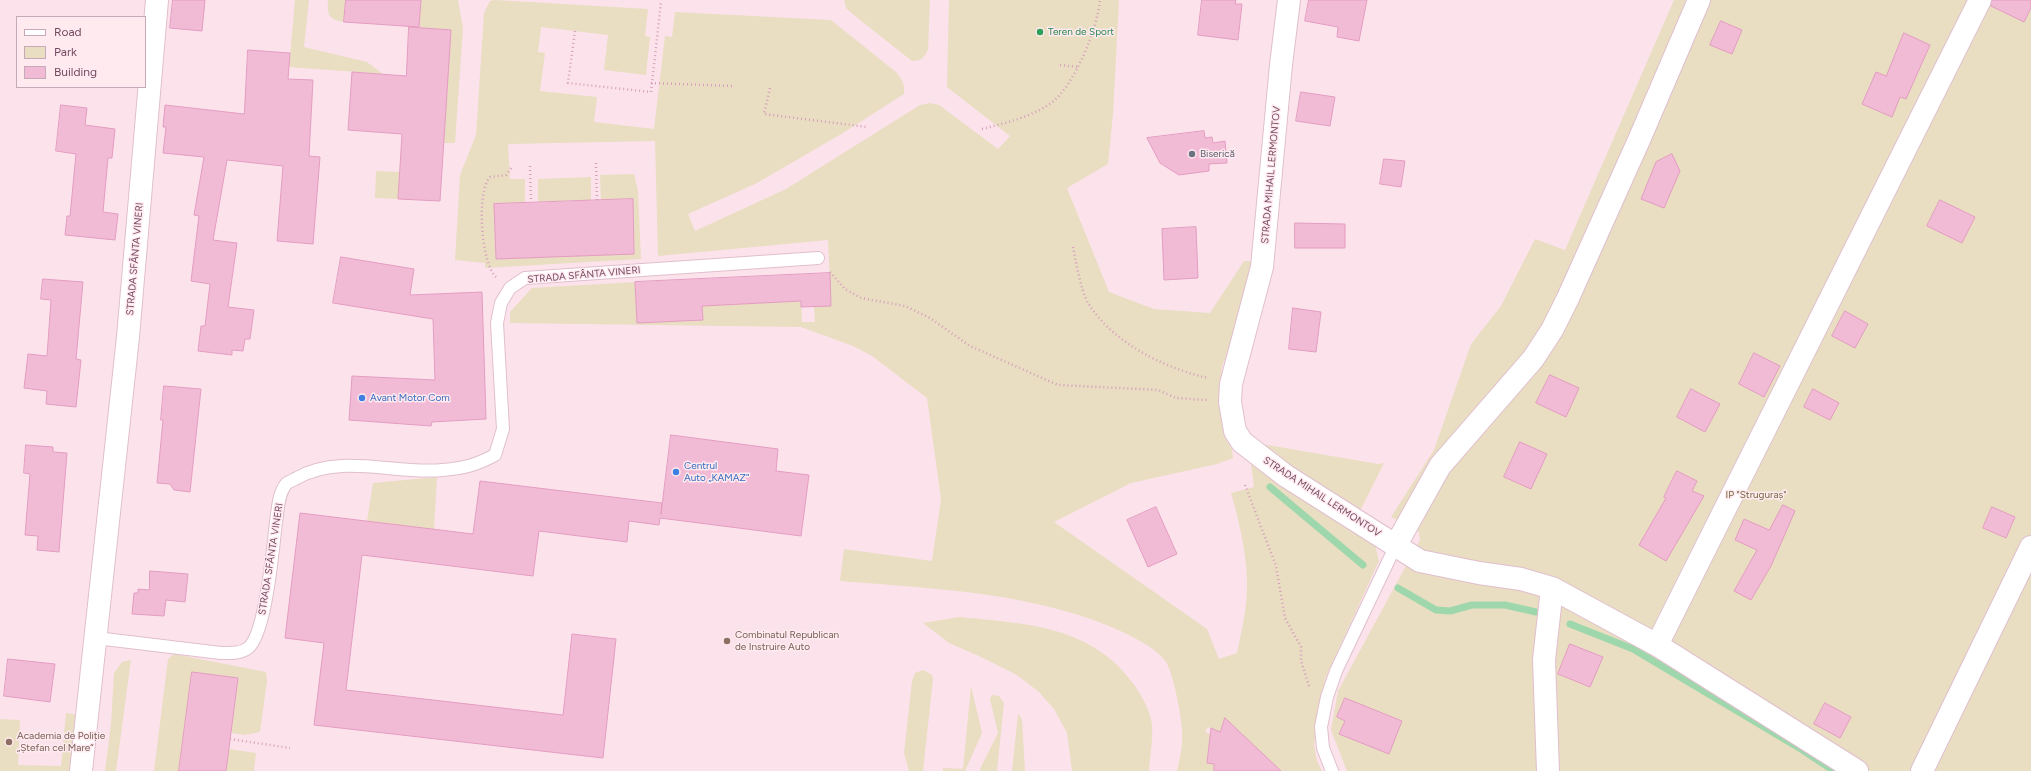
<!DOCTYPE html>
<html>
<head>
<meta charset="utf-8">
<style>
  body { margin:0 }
  #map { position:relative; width:2031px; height:771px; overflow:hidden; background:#fce3eb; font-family:Figtree,sans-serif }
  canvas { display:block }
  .legend { position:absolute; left:16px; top:16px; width:130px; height:72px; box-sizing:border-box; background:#ffeaf0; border:1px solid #c7aab7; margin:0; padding:5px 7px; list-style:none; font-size:12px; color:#744a61 }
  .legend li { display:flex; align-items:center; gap:8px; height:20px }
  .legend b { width:20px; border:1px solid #c7aab7 }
</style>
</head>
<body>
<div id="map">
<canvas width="2031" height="771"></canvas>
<ul class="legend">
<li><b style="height:5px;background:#fff"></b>Road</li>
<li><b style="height:11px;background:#e9ddc2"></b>Park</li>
<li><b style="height:11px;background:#f1bbd6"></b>Building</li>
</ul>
</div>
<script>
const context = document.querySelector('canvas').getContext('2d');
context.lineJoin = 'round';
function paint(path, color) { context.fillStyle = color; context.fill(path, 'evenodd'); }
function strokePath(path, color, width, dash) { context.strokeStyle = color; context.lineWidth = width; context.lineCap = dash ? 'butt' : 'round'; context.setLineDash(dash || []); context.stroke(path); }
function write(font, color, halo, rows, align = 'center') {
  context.font = font + ' Figtree,sans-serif'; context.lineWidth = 3; context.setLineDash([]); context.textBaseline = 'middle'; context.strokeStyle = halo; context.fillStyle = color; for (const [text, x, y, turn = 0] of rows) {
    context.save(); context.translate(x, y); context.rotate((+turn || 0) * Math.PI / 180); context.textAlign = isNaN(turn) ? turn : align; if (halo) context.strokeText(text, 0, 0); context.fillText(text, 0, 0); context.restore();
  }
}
const green = new Path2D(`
  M 295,0 L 309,0 L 304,47 L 367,62 L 383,74 L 289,67 Z
  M 328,0 L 346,0 L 344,22 C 329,20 327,15 328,0 Z
  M 421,0 L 458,0 L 463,28 L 455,143 L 444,143 L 419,28 Z
  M 495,0 L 648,9 L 645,36 L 650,37 L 646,75 L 604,70 L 608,35 L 541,27 L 538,52 L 545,53 L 540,91 L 597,97 L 594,122 L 654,129 L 665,36 L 672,37 L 675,12 L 831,20 L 896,72 C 902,79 905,84 904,94 L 843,133 L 757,183 L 688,214 L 695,231 L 786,189 L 920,105 L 930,103 L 939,105 L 998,149 L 1010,136 L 947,87 L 949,0 L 1119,0 L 1113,114 L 1108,164 L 1067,188 L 1109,292 L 1154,309 L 1210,313 L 1244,261 L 1252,261 L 1234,333 L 1222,367 L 1219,400 L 1224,435 L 1232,450 L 1233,458 L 1217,464 L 1131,483 L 1054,522 L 1207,629 L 1219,659 L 1237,653 C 1242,629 1248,604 1247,580 C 1246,550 1239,521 1231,493 L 1254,487 L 1251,463 L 1375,544 L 1379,561 L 1325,679 L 1314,745 L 1317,761 L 1322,771 L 1281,771 L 1225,719 L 1220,732 L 1208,727 L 1205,732 L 1216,736 L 1212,745 L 1209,745 L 1207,762 L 1214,764 L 1214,771 L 1177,771 C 1179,761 1182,751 1182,741 C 1184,726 1174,675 1166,662 C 1157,649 1140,641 1127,634 C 1039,592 936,589 840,581 L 844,549 L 932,561 L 941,499 L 927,398 L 872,356 L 853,346 L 801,327 L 510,323 L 510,312 L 532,288 L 635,282 L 637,322 L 703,320 L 702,306 L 801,296 L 802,322 L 815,322 L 814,306 L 831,305 L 828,240 L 658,256 L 655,141 L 508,144 L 510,179 L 525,179 L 525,203 L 494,204 L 496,258 L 634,254 L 633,199 L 601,200 L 600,175 L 634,174 L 638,191 L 641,259 L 485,268 L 485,263 L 455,260 L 460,175 L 476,135 L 484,13 L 490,1 Z
  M 844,0 L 930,0 L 928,50 C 924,58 921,61 912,61 L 855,16 L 846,8 Z
  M 1674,0 L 2031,0 L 2031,771 L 1347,771 L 1331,730 L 1338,691 L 1420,540 L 1419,532 L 1391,517 L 1434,450 L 1471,344 L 1501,306 L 1535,239 L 1565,250 Z
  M 376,171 L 400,172 L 398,199 L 375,198 Z
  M 591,177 L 591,200 L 538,202 L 538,179 Z
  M 1262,444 L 1378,464 L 1384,463 L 1360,511 L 1267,452 Z
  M 437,477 L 434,530 L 367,521 L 373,483 Z
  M 960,617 C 1027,624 1092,625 1135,686 C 1142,697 1151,712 1152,725 C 1153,740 1150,756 1149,771 L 1072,771 L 1067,733 L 1054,709 L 1039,692 L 1017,675 L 981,657 L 949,643 L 923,623 Z
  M 174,654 L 266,672 L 267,681 L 260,732 L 245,735 L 231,733 L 238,678 L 192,672 L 179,771 L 154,771 L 168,659 Z
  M 131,660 L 116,771 L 105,771 L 111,724 L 114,673 L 122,662 Z
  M 923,670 L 932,675 L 933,679 L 923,771 L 909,771 L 904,753 L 912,681 L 915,673 Z
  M 971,686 L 982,733 L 965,771 L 943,771 L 943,768 L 963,769 Z
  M 992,695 L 999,696 L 1004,703 L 997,771 L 981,771 L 980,769 L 998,733 L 990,699 Z
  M 66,713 L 79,715 L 73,771 L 0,771 L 0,719 L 20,720 L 18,765 L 61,766 Z
  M 1018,714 L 1022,719 L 1025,771 L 1012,771 Z
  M 229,749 L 256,753 L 254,771 L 226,771 Z`);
const stream = new Path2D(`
  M 1270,487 L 1363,565
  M 1398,588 L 1436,610 L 1450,611 L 1472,605 L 1505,605 L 1536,612
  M 1570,624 L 1633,649 L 1801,749 L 1834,771`);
const building = new Path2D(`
  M 173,0 L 205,0 L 202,31 L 170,28 Z
  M 346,0 L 421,0 L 419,27 L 344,22 Z
  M 1202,0 L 1236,0 L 1235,4 L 1242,4 L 1238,40 L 1198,35 Z
  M 1309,0 L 1367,0 L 1359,41 L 1337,37 L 1338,27 L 1305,21 Z
  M 1992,0 L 2031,0 L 2031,8 L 2024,22 L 1991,6 Z
  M 1721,21 L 1742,30 L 1732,54 L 1710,45 Z
  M 409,27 L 451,30 L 440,201 L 398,199 L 402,134 L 348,130 L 352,72 L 406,76 Z
  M 1904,33 L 1930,45 L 1906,99 L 1900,97 L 1892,117 L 1862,104 L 1876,72 L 1886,76 Z
  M 248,50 L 290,53 L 288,79 L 313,80 L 309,156 L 320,157 L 313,244 L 277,241 L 283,166 L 227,160 L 213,240 L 237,243 L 228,307 L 254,310 L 250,339 L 245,339 L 243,351 L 232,350 L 232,355 L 198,351 L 201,326 L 205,326 L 210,284 L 191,281 L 199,216 L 194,215 L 204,157 L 163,153 L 166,127 L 163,127 L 165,105 L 244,114 Z
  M 1301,92 L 1335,97 L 1330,126 L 1296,121 Z
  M 61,105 L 87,108 L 85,125 L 115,129 L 112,158 L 108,158 L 103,212 L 118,214 L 115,240 L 65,235 L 67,216 L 70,216 L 76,154 L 56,151 Z
  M 1204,131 L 1205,138 L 1212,137 L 1213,143 L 1225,141 L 1227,163 L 1209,164 L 1209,171 L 1179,175 L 1160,163 L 1147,138 Z
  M 1672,154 L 1680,171 L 1664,208 L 1641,199 L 1656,162 Z
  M 1384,159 L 1405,161 L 1401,187 L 1380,184 Z
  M 633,199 L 634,254 L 496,259 L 494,204 Z
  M 1940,200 L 1975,217 L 1962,243 L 1927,226 Z
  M 1295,223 L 1345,224 L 1345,248 L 1295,248 Z
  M 1196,227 L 1198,278 L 1164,280 L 1162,229 Z
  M 341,257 L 414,269 L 410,295 L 482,292 L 486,419 L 432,422 L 431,426 L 349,420 L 352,376 L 435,380 L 433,319 L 333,303 Z
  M 830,273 L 831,306 L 801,307 L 801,301 L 702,306 L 703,320 L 637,323 L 635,282 Z
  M 43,279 L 83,282 L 76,359 L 81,360 L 76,407 L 46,404 L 47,391 L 24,388 L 28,354 L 47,356 L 51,300 L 41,299 Z
  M 1293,308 L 1321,312 L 1316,352 L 1289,349 Z
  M 1845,311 L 1868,324 L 1855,348 L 1832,336 Z
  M 1754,353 L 1780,366 L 1764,397 L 1739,384 Z
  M 1550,375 L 1579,388 L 1566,417 L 1536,403 Z
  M 164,386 L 201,389 L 190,492 L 174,490 L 170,484 L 157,483 L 163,420 L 161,420 Z
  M 1691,389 L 1720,404 L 1705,432 L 1677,417 Z
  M 1813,389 L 1839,403 L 1830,420 L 1804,407 Z
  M 671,435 L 778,449 L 776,471 L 809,475 L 801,536 L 660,518 L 659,525 L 629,521 L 627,542 L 539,531 L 533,576 L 362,555 L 346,690 L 563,715 L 572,634 L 616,639 L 603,758 L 314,725 L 324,643 L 285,638 L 300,513 L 473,534 L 480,481 L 662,503 L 661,514 Z
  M 1520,442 L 1547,454 L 1531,489 L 1504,477 Z
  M 26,445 L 53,447 L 53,452 L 67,453 L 59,552 L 37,550 L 38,536 L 25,535 L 30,474 L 24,473 Z
  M 1677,471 L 1697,481 L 1692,491 L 1704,496 L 1666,561 L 1639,545 L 1666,498 L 1664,497 Z
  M 1783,505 L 1795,511 L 1771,566 L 1751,600 L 1734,591 L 1757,550 L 1735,540 L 1744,519 L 1769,530 Z
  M 1156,507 L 1177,554 L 1148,567 L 1127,520 Z
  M 1992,507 L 2015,517 L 2006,538 L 1983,528 Z
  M 150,571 L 188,574 L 185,602 L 166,600 L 164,616 L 132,614 L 134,593 L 138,593 L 138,589 L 149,590 Z
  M 1570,644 L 1603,657 L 1590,687 L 1558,674 Z
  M 8,659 L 55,664 L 50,702 L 4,696 Z
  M 192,672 L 238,678 L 226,771 L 179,771 Z
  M 1345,698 L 1402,721 L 1389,754 L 1339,734 L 1345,721 L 1337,717 Z
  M 1825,703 L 1851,717 L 1840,738 L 1814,724 Z
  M 1225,718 L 1281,771 L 1214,771 L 1214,764 L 1207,763 L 1211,728 L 1220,732 Z`);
const path = new Path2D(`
  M 575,31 L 568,83 L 651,92 L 661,2
  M 1060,65 L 1078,67
  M 651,83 L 734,86
  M 770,88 L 764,114 L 867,127
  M 982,129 C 1006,123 1031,117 1051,103 C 1074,87 1098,27 1100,0
  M 596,163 L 597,200
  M 530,166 L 531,202
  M 1073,247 C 1076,262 1081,291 1088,303 C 1113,343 1164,368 1208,378
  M 830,272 L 845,289 L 861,298 L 905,306 L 930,318 L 970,346 L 1058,385 L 1158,390 L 1176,398 L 1207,400
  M 496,277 C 481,264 476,192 490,177 L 506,175 L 512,167
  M 1245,485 L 1276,566 L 1285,618 L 1301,647 L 1301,661 L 1310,689
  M 230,739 L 290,748`);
const service = new Path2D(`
  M 96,638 L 221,653 C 230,653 240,654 248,648 C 266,634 273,547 276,522 C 278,510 278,494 286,484 C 288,482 293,480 297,478 C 341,453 396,475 443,470 C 465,468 476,465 495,455 L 503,429 L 497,323 L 501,303 L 510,288 L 525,278 L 818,258
  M 1332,771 L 1323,748 L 1321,727 L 1327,697 L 1336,671 L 1396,545`);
const minor = new Path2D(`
  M 1289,0 L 1281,65 L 1262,267 L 1231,384 L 1230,402 L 1235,431 L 1242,442 L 1286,476 L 1420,561 L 1479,573 L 1521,579 L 1552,588 L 1657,645 L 1857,771
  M 1396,545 L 1440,466 L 1533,359 L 1552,330 L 1568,298 L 1639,140 L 1699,0
  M 1657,645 L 1980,0
  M 81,771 L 128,337 L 157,0
  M 1548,771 L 1544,660 L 1552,588
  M 1922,771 L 2031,547`);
const markers = [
  [1040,32,4,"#2e9e5b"],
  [1192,154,4,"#6b7280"],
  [362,398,4,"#3f7fe0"],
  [676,472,4,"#3f7fe0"],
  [727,641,4,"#8d6e63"],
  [9,742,4,"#8d6e63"]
];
const leisureNames = [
  ["Teren de Sport",1048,32]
];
const worshipNames = [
  ["Biserică",1200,154]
];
const streetNames = [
  ["STRADA MIHAIL LERMONTOV",1271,175,-85],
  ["STRADA SFÂNTA VINERI",135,259,-85],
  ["STRADA SFÂNTA VINERI",584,275,-5],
  ["STRADA MIHAIL LERMONTOV",1322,497,33],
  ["STRADA SFÂNTA VINERI",271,559,-81]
];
const shopNames = [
  ["Avant Motor Com",370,398],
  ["Centrul",684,466],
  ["Auto „KAMAZ”",684,478]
];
const parkNames = [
  ["IP \"Struguraș\"",1756,495]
];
const educationNames = [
  ["Combinatul Republican",735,635],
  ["de Instruire Auto",735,647],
  ["Academia de Poliție",17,736],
  ["„Ștefan cel Mare“",17,748]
];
paint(green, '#e9ddc2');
strokePath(stream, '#9fd7ad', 7);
paint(building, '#f1bbd6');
strokePath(building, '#e49cc1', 1);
strokePath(service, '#e0bfce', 14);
strokePath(minor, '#e0bfce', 24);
strokePath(path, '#d69fbb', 2.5, [1, 3]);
strokePath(service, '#fff', 12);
strokePath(minor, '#fff', 22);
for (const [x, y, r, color] of markers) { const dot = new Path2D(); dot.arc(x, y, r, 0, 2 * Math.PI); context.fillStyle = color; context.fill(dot); strokePath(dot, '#ffeaf0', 1.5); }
write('10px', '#27864d', '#ffeaf0', leisureNames, 'left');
write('10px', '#5b616d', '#ffeaf0', worshipNames, 'left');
write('10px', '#744a61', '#ffeaf0', streetNames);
write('10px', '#366cbe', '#ffeaf0', shopNames, 'left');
write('10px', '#74693f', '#ffeaf0', parkNames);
write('10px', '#785e54', '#ffeaf0', educationNames, 'left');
</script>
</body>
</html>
